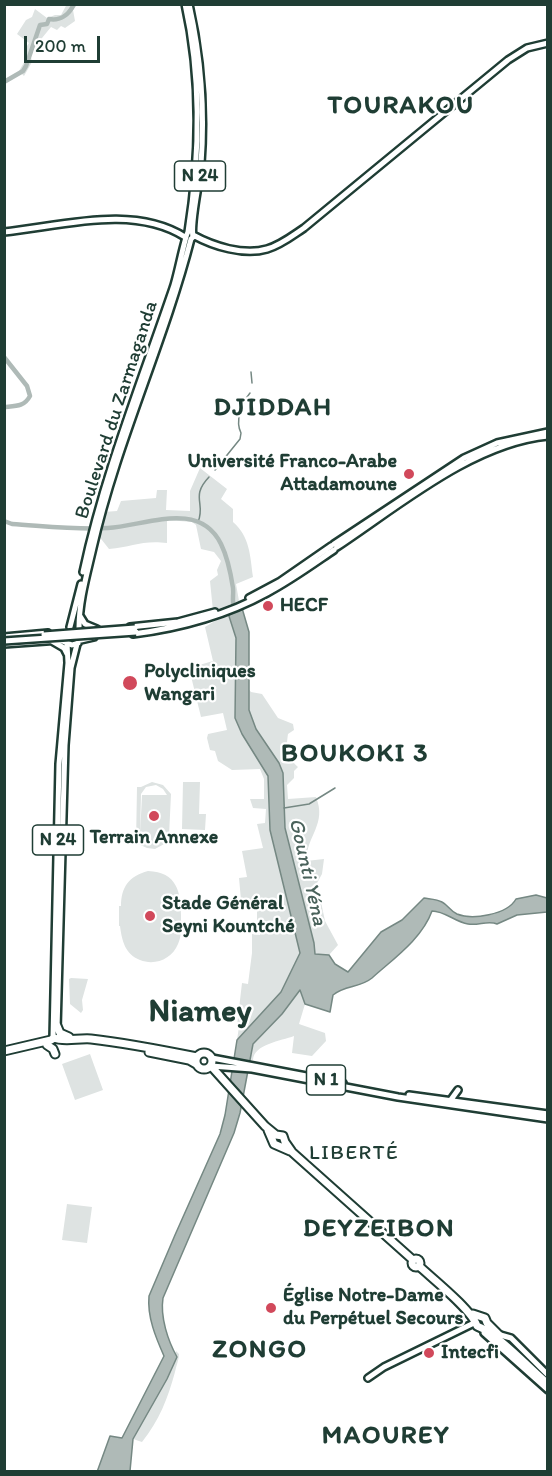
<!DOCTYPE html>
<html>
<head>
<meta charset="utf-8">
<style>
  body { margin:0 }
  #map { position:relative; width:552px; height:1476px; overflow:hidden; background:#fff; font-family:Itim,sans-serif }
  canvas { display:block }
  .frame { position:absolute; inset:0; border:6px solid #1f3d34; pointer-events:none }
  .scale { position:absolute; left:24px; top:36px; width:76px; height:27px; box-sizing:border-box; border:3px solid #1f3d34; border-top:0; padding-left:8px; font-size:18px; line-height:21px; white-space:nowrap; color:#1f3d34; -webkit-text-stroke:4px #fff; paint-order:stroke }
</style>
</head>
<body>
<div id="map">
<canvas width="552" height="1476"></canvas>
<div class="frame"></div>
<div class="scale">200 m</div>
</div>
<script>
const context = document.querySelector('canvas').getContext('2d');
context.lineJoin = 'round';
function paint(path, color) { context.fillStyle = color; context.fill(path, 'evenodd'); }
function strokePath(path, color, width, dash) { context.strokeStyle = color; context.lineWidth = width; context.lineCap = dash ? 'butt' : 'round'; context.setLineDash(dash || []); context.stroke(path); }
function write(font, color, halo, rows, align = 'center') {
  context.font = font + ' Itim,sans-serif'; context.lineWidth = 4.5; context.setLineDash([]); context.textBaseline = 'middle'; context.strokeStyle = halo; context.fillStyle = color; for (const [text, x, y, turn = 0] of rows) {
    context.save(); context.translate(x, y); context.rotate((+turn || 0) * Math.PI / 180); context.textAlign = isNaN(turn) ? turn : align; if (halo) context.strokeText(text, 0, 0); context.fillText(text, 0, 0); context.restore();
  }
}
const green = new Path2D(`
  M 67,4 L 77,5 L 73,10 L 75,21 L 65,28 L 61,26 L 57,30 L 51,27 L 29,54 L 31,57 L 32,62 L 24,76 L 19,71 L 26,59 L 25,49 L 29,43 L 17,34 L 26,20 L 32,17 L 35,9 L 47,18 L 55,15 L 61,15 Z
  M 200,468 L 227,489 L 221,499 L 233,509 L 233,522 C 250,537 250,555 253,577 L 236,584 L 239,601 L 213,611 L 210,581 L 218,575 L 217,570 L 221,561 L 214,552 L 201,549 L 196,525 L 192,522 L 167,520 L 167,543 C 142,540 132,547 109,549 L 98,535 L 104,512 L 117,511 L 121,501 L 156,498 L 157,490 L 167,490 L 166,510 L 190,511 L 190,491 Z
  M 228,613 L 236,633 L 235,673 L 251,692 L 262,694 L 278,718 L 293,724 L 294,730 L 288,734 C 286,748 286,756 298,767 L 294,771 L 294,778 L 287,785 L 288,799 L 316,797 C 327,824 307,835 306,861 L 324,859 L 322,874 L 317,883 L 325,921 L 338,945 L 329,955 L 325,955 L 300,989 L 305,1004 L 299,1024 L 325,1033 L 326,1041 L 312,1056 L 292,1053 L 294,1036 C 281,1041 254,1044 253,1060 L 234,1059 L 239,1027 L 237,1026 L 242,983 L 248,984 L 252,953 L 252,934 L 260,935 L 260,920 L 257,920 L 257,901 L 241,900 L 239,878 L 247,877 L 242,851 L 263,848 L 257,824 L 265,823 L 266,809 L 253,808 L 250,799 L 264,799 L 264,779 L 260,769 L 232,770 L 218,761 L 215,751 L 210,750 L 207,738 L 208,734 L 227,730 L 223,713 L 201,717 L 189,668 L 213,661 L 205,627 Z
  M 152,782 L 163,785 L 171,794 L 169,836 L 166,843 L 155,849 L 147,848 L 136,843 L 137,787 L 141,787 ZM 156,785 L 163,789 L 167,795 L 142,795 L 140,836 L 141,794 L 146,787 Z
  M 183,782 L 200,782 L 199,814 L 206,814 L 205,830 L 182,829 Z
  M 148,871 C 177,872 181,892 181,916 C 181,925 182,936 178,944 C 172,959 155,966 140,960 C 125,954 122,941 120,926 L 119,926 L 119,906 L 121,906 C 121,887 129,876 148,871 Z
  M 71,978 L 88,979 L 82,1000 L 83,1010 L 81,1013 L 70,1004 L 69,979 Z
  M 90,1054 L 103,1090 L 75,1100 L 62,1064 Z
  M 67,1204 L 92,1207 L 87,1243 L 62,1240 Z
  M 176,1351 L 179,1354 C 179,1360 176,1366 175,1372 C 168,1398 159,1421 142,1442 L 133,1439 L 171,1370 Z`);
const water = new Path2D(`
  M 242,608 L 249,632 L 249,710 L 256,729 L 279,763 L 283,773 L 285,828 L 314,943 L 315,954 L 329,955 L 335,964 L 348,972 L 381,932 L 402,920 L 424,898 C 430,899 437,899 442,902 C 448,905 450,911 457,914 C 472,920 507,915 516,899 L 536,895 L 547,898 L 547,912 L 517,915 L 497,924 C 488,920 478,926 468,924 C 455,922 445,911 432,911 C 422,939 393,959 372,978 C 360,988 345,985 333,995 L 330,1012 L 305,1004 L 300,990 L 282,1014 L 253,1044 L 240,1113 L 234,1133 L 163,1298 C 160,1317 168,1341 177,1357 L 167,1379 L 133,1439 L 130,1471 L 97,1472 L 110,1436 L 122,1438 L 164,1356 C 156,1338 147,1317 149,1296 L 175,1235 L 220,1134 L 225,1115 L 237,1040 L 281,992 L 300,953 L 270,830 L 268,776 L 242,734 L 235,718 L 236,638 L 228,613 Z`);
const stream = new Path2D(`
  M 251,372 L 252,383
  M 215,470 L 240,439 L 241,433 C 235,421 241,404 250,393
  M 198,522 C 206,503 190,497 209,477
  M 284,808 L 309,804 L 335,788`);
const river = new Path2D(`
  M 4,82 L 23,71 L 26,66 L 40,25 L 47,24 L 49,19 C 60,21 69,15 74,4
  M 4,357 L 27,386 L 30,396 C 24,407 16,406 4,407
  M 4,521 L 12,524 C 44,526 76,530 108,528 C 145,526 199,499 221,544 C 227,556 231,575 233,588 C 234,596 231,602 235,610`);
const major = new Path2D(`
  M 4,232 C 62,226 133,204 185,237
  M 193,235 C 213,246 244,256 267,249 C 281,245 292,236 304,228 L 508,60 L 527,48 L 548,43
  M 334,544 L 464,458 L 497,443 L 548,432
  M 337,547 C 399,506 473,443 548,436
  M 83,572 C 104,474 141,382 173,288 C 177,278 185,235 188,232 C 200,156 202,80 185,4
  M 249,598 L 279,582 L 331,546
  M 80,616 L 85,624 L 97,629
  M 70,627 L 81,584
  M 130,627 L 178,622 L 215,612
  M 79,628 C 79,601 87,574 93,548 C 117,442 164,344 191,239 L 193,237 C 190,222 200,182 201,164 C 205,111 201,57 189,4
  M 133,634 C 180,628 225,616 267,593 C 290,581 312,565 334,550
  M 4,637 L 48,633
  M 81,640 L 94,637
  M 52,641 L 64,648 L 67,654
  M 4,644 L 60,640 L 72,645 L 78,643
  M 57,1029 L 65,745 L 71,668 L 77,644
  M 53,1038 L 59,764 L 68,663 L 67,643
  M 212,1058 L 343,1083
  M 211,1066 L 252,1069 L 398,1097 L 548,1119
  M 409,1095 L 548,1114
  M 450,1101 L 458,1090
  M 484,1333 L 548,1390
  M 497,1334 L 511,1338 L 548,1375
  M 368,1378 L 384,1367 L 476,1322`);
const highway = new Path2D(`
  M 57,1026 L 60,1033 L 69,1037
  M 47,1045 L 53,1049 L 55,1054
  M 4,1051 L 51,1040 L 54,1038 C 63,1042 79,1038 91,1039 C 126,1043 162,1050 197,1057
  M 149,1052 L 189,1060 L 196,1064
  M196 1061a8 8 0 1 1 16 0a8 8 0 1 1-16 0Z
  M 211,1066 L 265,1126 L 276,1135 L 283,1136 L 285,1142 L 292,1152 L 413,1260
  M 268,1130 L 274,1144 L 290,1151
  M412 1263a4 4 0 1 1 8 0a4 4 0 1 1-8 0Z
  M 419,1266 C 433,1279 472,1310 477,1326 C 498,1334 529,1368 548,1384
  M 473,1314 L 485,1318 L 487,1323 L 500,1336`);
const majorBridge = new Path2D(`
  M 44,635 L 135,628
  M 4,641 L 136,632`);
const markers = [
  [409,474,6,"#d1495b"],
  [268,606,6,"#d1495b"],
  [130,683,8,"#d1495b"],
  [154,816,6,"#d1495b"],
  [150,916,6,"#d1495b"],
  [271,1308,6,"#d1495b"],
  [429,1353,6,"#d1495b"]
];
const shields = [
  [200,176,51],
  [58,840,51],
  [326,1080,39]
];
const shieldNames = [
  ["N 24",200,176],
  ["N 24",58,840],
  ["N 1",326,1080]
];
const streetNames = [
  ["Boulevard du Zarmaganda",117,410,-72]
];
const poiNames = [
  ["Université Franco-Arabe",397,462,"right"],
  ["Attadamoune",397,485,"right"],
  ["HECF",280,606],
  ["Polycliniques",144,672],
  ["Wangari",144,695],
  ["Terrain Annexe",154,838,"center"],
  ["Stade Général",162,904],
  ["Seyni Kountché",162,927],
  ["Église Notre-Dame",283,1296],
  ["du Perpétuel Secours",283,1319],
  ["Intecfi",441,1353]
];
const waterNames = [
  ["Gounti Yéna",307,872,77]
];
const neighbourhoodNames = [
  ["LIBERTÉ",354,1154]
];
const districtNames = [
  ["TOURAKOU",401,106],
  ["DJIDDAH",273,408],
  ["BOUKOKI 3",355,754],
  ["DEYZEIBON",379,1229],
  ["ZONGO",260,1350],
  ["MAOUREY",386,1436]
];
const townNames = [
  ["Niamey",200,1013]
];
paint(green, '#dee3e2');
paint(water, '#afbab7');
strokePath(water, '#758883', 1.5);
strokePath(stream, '#758883', 1.5);
strokePath(river, '#afbab7', 4.5);
strokePath(major, '#1f3d34', 10);
strokePath(highway, '#1f3d34', 11);
strokePath(major, '#fff', 5);
strokePath(highway, '#fff', 7);
strokePath(majorBridge, '#1f3d34', 10, []);
strokePath(majorBridge, '#fff', 5);
for (const [x, y, r, color] of markers) { const dot = new Path2D(); dot.arc(x, y, r, 0, 2 * Math.PI); context.fillStyle = color; context.fill(dot); strokePath(dot, '#fff', 2); }
for (const [x, y, w] of shields) { const box = new Path2D(); box.roundRect(x - w / 2, y - 15, w, 30, 4.5); context.fillStyle = '#fff'; context.fill(box); strokePath(box, '#1f3d34', 1.5); }
write('bold 18px', '#1f3d34', null, shieldNames);
write('20px', '#1f3d34', '#fff', streetNames);
write('bold 20px', '#1f3d34', '#fff', poiNames, 'left');
write('italic 21px', '#4a625b', '#fff', waterNames);
context.letterSpacing = '1.5px';
write('21px', '#1f3d34', '#fff', neighbourhoodNames);
context.letterSpacing = '0px';
context.letterSpacing = '1.5px';
write('bold 26px', '#1f3d34', '#fff', districtNames);
context.letterSpacing = '0px';
write('bold 32px', '#1f3d34', '#fff', townNames);
</script>
</body>
</html>
